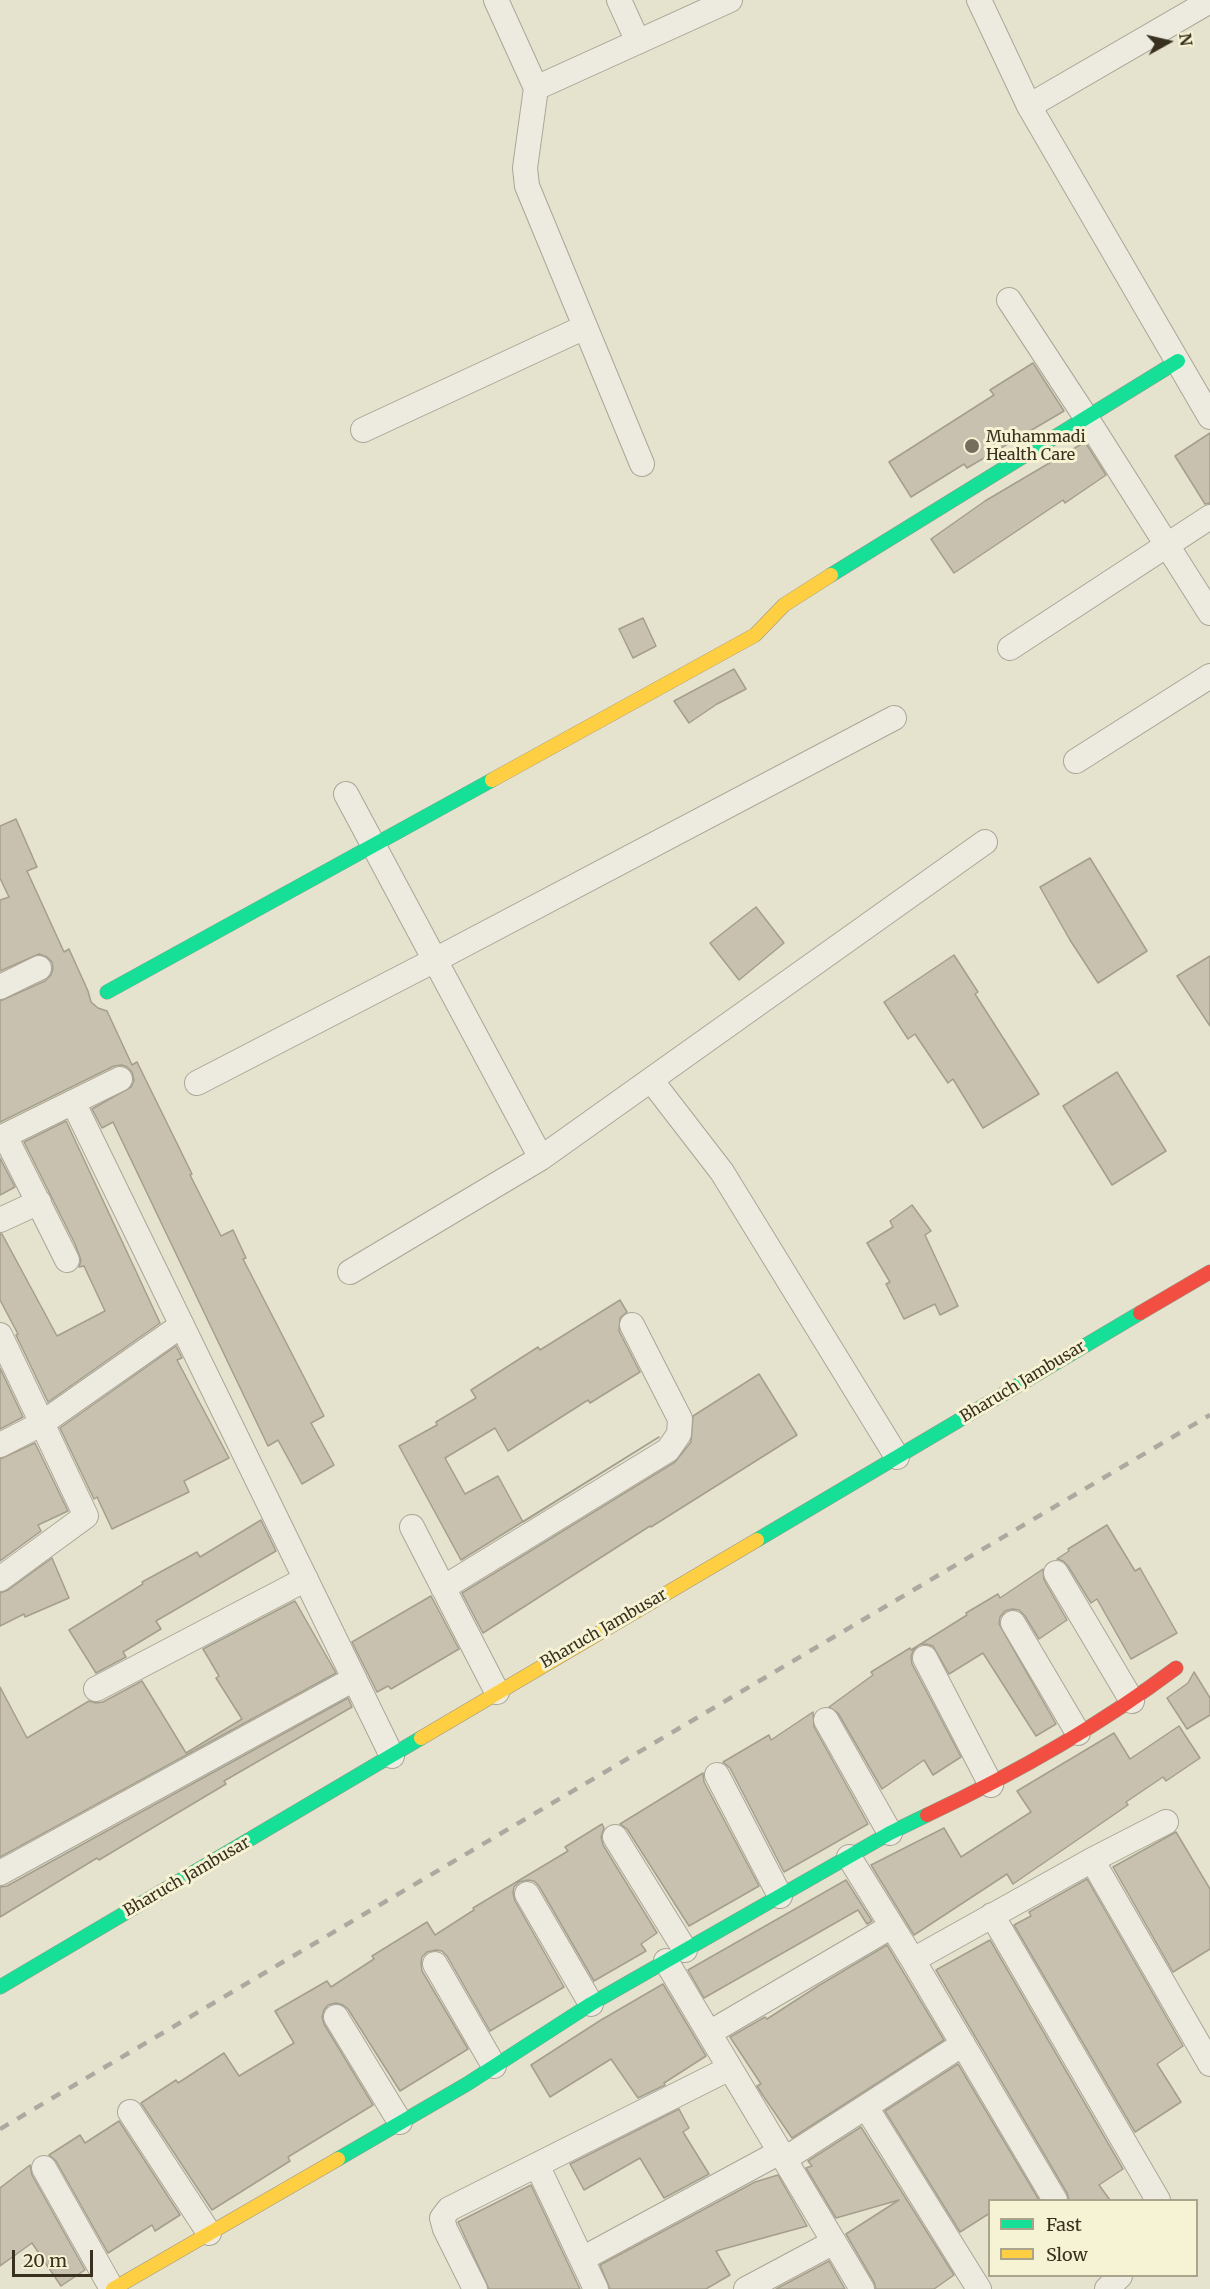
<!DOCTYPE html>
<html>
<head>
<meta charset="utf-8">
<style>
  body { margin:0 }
  #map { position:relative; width:1210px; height:2289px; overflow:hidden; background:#e5e2ce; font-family:Merriweather,serif }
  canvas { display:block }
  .legend { position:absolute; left:988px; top:2199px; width:210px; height:78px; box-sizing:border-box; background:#f6f2d4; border:2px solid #aaa48c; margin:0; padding:8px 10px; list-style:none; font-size:18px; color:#39301f }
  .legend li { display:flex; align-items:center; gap:12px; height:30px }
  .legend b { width:30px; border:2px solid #aaa48c }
  .north { position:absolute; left:1138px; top:12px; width:60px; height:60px; -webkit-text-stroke:4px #f6f2d4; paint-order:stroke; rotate:82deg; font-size:16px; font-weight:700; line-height:24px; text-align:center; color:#39301f }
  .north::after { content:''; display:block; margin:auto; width:21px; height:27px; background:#39301f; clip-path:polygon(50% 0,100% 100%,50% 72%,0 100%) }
  .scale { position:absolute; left:12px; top:2250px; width:81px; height:27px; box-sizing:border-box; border:3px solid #39301f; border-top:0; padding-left:8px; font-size:18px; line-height:21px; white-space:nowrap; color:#39301f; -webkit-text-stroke:4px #f6f2d4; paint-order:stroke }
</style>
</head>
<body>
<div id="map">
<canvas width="1210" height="2289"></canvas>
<ul class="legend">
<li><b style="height:8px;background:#16e098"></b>Fast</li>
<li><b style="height:8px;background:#ffcf43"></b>Slow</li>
</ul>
<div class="north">N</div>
<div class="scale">20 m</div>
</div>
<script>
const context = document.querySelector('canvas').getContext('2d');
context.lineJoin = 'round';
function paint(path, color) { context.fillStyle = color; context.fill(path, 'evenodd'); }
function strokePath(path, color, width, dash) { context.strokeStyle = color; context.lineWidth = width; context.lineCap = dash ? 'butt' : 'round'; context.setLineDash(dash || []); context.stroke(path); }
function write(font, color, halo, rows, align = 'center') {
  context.font = font + ' Merriweather,serif'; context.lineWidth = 6; context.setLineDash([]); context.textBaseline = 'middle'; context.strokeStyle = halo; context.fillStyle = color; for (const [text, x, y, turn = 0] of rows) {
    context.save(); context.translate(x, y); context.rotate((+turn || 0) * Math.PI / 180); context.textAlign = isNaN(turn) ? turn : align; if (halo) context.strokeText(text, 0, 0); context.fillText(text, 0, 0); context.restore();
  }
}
const building = new Path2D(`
  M 1033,363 L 1064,411 L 967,468 L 964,464 L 911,497 L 889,462 L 994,395 L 990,390 Z
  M 1210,433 L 1210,503 L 1205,504 L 1175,456 Z
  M 1085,442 L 1106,475 L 1065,503 L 1063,500 L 954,573 L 931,539 L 985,501 Z
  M 643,618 L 656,646 L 633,658 L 619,629 Z
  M 734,669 L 746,689 L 717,704 L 689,723 L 674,701 Z
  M 16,819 L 37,867 L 27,871 L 64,952 L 69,949 L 88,991 L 91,1002 L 98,1008 L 107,1011 L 132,1065 L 137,1062 L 192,1174 L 190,1175 L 221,1236 L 233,1230 L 246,1258 L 243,1259 L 324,1416 L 311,1423 L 334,1465 L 302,1484 L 278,1440 L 268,1446 L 113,1122 L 102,1128 L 92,1109 L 131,1087 L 134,1081 L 132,1072 L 127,1067 L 122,1065 L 114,1066 L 0,1122 L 0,1001 L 45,981 L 51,975 L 53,968 L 52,962 L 47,957 L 39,954 L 0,971 L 0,900 L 9,897 L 0,878 L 0,826 Z
  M 1090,858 L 1147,951 L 1098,983 L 1070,940 L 1040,887 Z
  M 756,907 L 784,943 L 739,980 L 710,943 Z
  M 954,955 L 978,992 L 975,994 L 1039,1094 L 983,1128 L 953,1079 L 948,1083 L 915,1034 L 908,1039 L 884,1002 Z
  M 1210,956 L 1210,1026 L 1177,976 Z
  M 1117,1072 L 1166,1151 L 1112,1185 L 1063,1106 Z
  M 66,1121 L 160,1323 L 48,1402 L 16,1335 L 18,1334 L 0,1300 L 0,1234 L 2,1234 L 57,1336 L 105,1311 L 84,1266 L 79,1267 L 81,1260 L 75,1244 L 24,1142 Z
  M 0,1158 L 15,1187 L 0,1195 Z
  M 912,1205 L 931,1231 L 925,1235 L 958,1306 L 940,1315 L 935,1304 L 904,1319 L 886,1284 L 890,1282 L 867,1243 L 893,1227 L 890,1221 Z
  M 620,1300 L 627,1312 L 620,1318 L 619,1331 L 640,1372 L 590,1403 L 588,1400 L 508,1451 L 495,1428 L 445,1458 L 465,1494 L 498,1476 L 523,1522 L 659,1437 L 461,1560 L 399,1446 L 437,1425 L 436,1422 L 476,1398 L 471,1390 L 538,1347 L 540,1350 Z
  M 176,1346 L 182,1358 L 177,1360 L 229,1458 L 184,1481 L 189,1492 L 112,1529 L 97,1497 L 94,1499 L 60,1428 Z
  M 0,1368 L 23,1417 L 0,1429 Z
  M 759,1374 L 797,1435 L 651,1527 L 650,1526 L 483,1633 L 462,1593 L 675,1462 L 691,1442 L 693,1416 Z
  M 35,1443 L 68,1511 L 38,1525 L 41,1531 L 0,1561 L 0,1459 Z
  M 261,1520 L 276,1551 L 156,1621 L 161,1629 L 123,1652 L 126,1657 L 96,1673 L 69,1630 L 143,1584 L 142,1582 L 197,1552 L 200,1557 Z
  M 1107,1525 L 1135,1571 L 1140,1568 L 1177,1633 L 1131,1659 L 1097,1599 L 1091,1603 L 1068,1566 L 1063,1561 L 1057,1559 L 1069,1551 L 1068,1549 Z
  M 52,1558 L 69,1598 L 25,1617 L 24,1614 L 0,1626 L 0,1593 L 8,1590 Z
  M 1043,1569 L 1044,1580 L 1067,1620 L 1039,1639 L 1025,1616 L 1019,1610 L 1012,1609 L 1005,1611 L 1000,1617 L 999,1624 L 1056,1724 L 1036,1736 L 983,1653 L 949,1674 L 933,1646 L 926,1644 L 919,1645 L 913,1651 L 911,1657 L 912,1664 L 961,1757 L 933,1775 L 924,1760 L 882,1789 L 838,1713 L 829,1707 L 873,1675 L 871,1672 L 910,1648 L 911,1650 L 967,1615 L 966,1613 L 998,1594 L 1000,1598 Z
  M 431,1596 L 459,1649 L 391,1689 L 388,1686 L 377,1692 L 352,1642 Z
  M 295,1601 L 336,1673 L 0,1857 L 0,1687 L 27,1738 L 89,1701 L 96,1703 L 103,1702 L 142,1681 L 186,1753 L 242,1719 L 216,1678 L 219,1676 L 203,1649 Z
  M 1194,1672 L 1210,1698 L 1210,1715 L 1187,1729 L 1167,1698 L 1188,1683 Z
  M 348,1698 L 352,1707 L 224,1781 L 226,1784 L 169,1818 L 99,1860 L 97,1858 L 0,1917 L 0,1887 L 7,1886 Z
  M 813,1712 L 814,1727 L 868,1824 L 784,1872 L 730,1768 L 723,1762 L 769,1735 L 771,1740 Z
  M 1179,1726 L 1200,1758 L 1166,1781 L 1163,1777 L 1126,1802 L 1128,1805 L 1013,1884 L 1007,1874 L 914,1935 L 871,1865 L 944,1828 L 961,1857 L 1031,1812 L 1017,1791 L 1114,1733 L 1130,1759 Z
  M 703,1773 L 704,1782 L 759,1886 L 689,1926 L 627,1829 L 620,1824 Z
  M 602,1824 L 604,1828 L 601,1837 L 603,1845 L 657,1933 L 641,1944 L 646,1951 L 594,1981 L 539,1886 L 534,1881 L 528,1880 L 519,1882 L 514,1887 L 513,1893 L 515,1901 L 564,1987 L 490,2031 L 447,1956 L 442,1951 L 436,1950 L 427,1952 L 422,1957 L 421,1963 L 422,1971 L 468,2049 L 400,2091 L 348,2009 L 343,2005 L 336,2003 L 328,2005 L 324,2010 L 322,2017 L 324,2024 L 373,2105 L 288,2157 L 290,2161 L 212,2210 L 141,2103 L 176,2080 L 178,2083 L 224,2053 L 239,2076 L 294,2043 L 275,2011 L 327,1981 L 331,1987 L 374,1959 L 372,1956 L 427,1922 L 435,1935 L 474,1910 L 473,1908 L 568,1851 L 565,1847 Z
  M 1176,1832 L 1210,1889 L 1210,1949 L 1173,1972 L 1113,1867 Z
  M 1087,1879 L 1183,2046 L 1157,2064 L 1181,2102 L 1135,2132 L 1014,1925 L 1031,1916 L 1029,1912 Z
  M 846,1880 L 872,1921 L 867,1924 L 858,1910 L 704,1998 L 688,1970 Z
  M 990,1940 L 1123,2169 L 1099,2185 L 1110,2200 L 1069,2200 L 1067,2193 L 936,1970 Z
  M 887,1945 L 944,2040 L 792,2138 L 762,2094 L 757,2086 L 761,2084 L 730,2037 L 765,2017 L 767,2019 L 818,1986 Z
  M 663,1984 L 706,2056 L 664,2083 L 665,2085 L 638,2098 L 611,2059 L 550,2097 L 531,2065 L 601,2020 Z
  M 958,2064 L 1039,2200 L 990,2200 L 990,2213 L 960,2232 L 885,2111 Z
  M 679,2109 L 689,2128 L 683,2132 L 709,2174 L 664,2198 L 640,2158 L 584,2190 L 570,2164 Z
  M 119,2121 L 180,2215 L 155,2231 L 152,2225 L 108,2253 L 56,2161 L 49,2155 L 80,2135 L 85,2143 Z
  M 861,2127 L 954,2275 L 934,2289 L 876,2289 L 874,2282 L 846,2234 L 899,2200 L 836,2218 L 806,2168 L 812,2166 L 808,2161 Z
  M 30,2165 L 32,2175 L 85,2270 L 61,2286 L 32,2243 L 0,2266 L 0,2188 Z
  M 778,2175 L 807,2226 L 716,2251 L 730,2275 L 706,2289 L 610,2289 L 600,2265 L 755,2182 Z
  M 531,2185 L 580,2289 L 489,2289 L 458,2222 Z
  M 829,2261 L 845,2289 L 776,2289 Z`);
const street = new Path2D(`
  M 496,0 L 536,88 L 525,168 L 527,186 L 642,464
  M 619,0 L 638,42
  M 979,0 L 1029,106 L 1210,417
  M 536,88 L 730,0
  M 1029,106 L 1210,1
  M 1009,300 L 1087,419 L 1210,613
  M 363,430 L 585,327
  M 1010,648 L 1210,517
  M 1076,761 L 1210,676
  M 346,794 L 541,1158
  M 0,987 L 39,968
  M 651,1080 L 722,1172 L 897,1457
  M 197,1083 L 435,960 L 894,718
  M 73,1102 L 392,1756
  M 5,1136 L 67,1260
  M 0,1138 L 120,1079
  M 0,1220 L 39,1202
  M 350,1272 L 541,1158 L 985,842
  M 0,1335 L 86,1516 L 0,1579
  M 0,1445 L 41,1424 L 182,1325
  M 412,1527 L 497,1692
  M 1056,1573 L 1132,1701
  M 443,1588 L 668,1450 L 679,1434 L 680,1419 L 632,1325
  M 1013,1623 L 1078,1733
  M 925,1658 L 991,1785
  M 96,1689 L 306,1579
  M 826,1720 L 890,1833
  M 717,1775 L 780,1896
  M 615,1837 L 685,1950
  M 849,1857 L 913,1960 L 1055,2200
  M 1092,1860 L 1210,2064
  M 0,1873 L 354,1679
  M 527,1894 L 591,2004
  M 992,1915 L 1158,2200
  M 913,1960 L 1092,1860 L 1166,1822
  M 666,1961 L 862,2289
  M 435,1964 L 494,2066
  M 336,2017 L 400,2122
  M 709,2033 L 892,1926
  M 866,2107 L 979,2289
  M 130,2112 L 209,2233
  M 785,2159 L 963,2044
  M 537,2165 L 596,2289
  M 44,2168 L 112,2289
  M 582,2259 L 780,2152
  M 475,2289 L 445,2229 L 442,2218 L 449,2209 L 730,2068
  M 746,2289 L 834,2242
  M 1107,2289 L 1120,2276`);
const fast = new Path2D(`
  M 831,575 L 1178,361
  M 107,992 L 492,780
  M 757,1540 L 1140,1313
  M 0,1987 L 421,1738
  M 338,2159 L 467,2084 L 591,2004 L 890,1833 L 927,1815`);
const slow = new Path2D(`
  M 492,780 L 755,635 L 784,605 L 831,575
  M 421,1738 L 757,1540
  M 113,2289 L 338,2159`);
const jam = new Path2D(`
  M 1140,1313 L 1210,1272
  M 927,1815 C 1014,1774 1099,1726 1176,1668`);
const rail = new Path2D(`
  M 0,2129 L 1210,1415`);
const markers = [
  [972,446,8,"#756e5c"]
];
const poiNames = [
  ["Muhammadi",986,437],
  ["Health Care",986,455]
];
const streetNames = [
  ["Bharuch Jambusar",1023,1382,-31],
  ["Bharuch Jambusar",604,1629,-30],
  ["Bharuch Jambusar",187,1877,-30]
];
paint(building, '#c9c1af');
strokePath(building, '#a59e8d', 1.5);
strokePath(street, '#aaa697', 26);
strokePath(fast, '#9a9687', 15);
strokePath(slow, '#9a9687', 15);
strokePath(jam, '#9a9687', 15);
strokePath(street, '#edebe0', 24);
strokePath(fast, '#16e098', 14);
strokePath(slow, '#ffcf43', 14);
strokePath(jam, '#f24e42', 14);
strokePath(rail, '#acaaa0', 4.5, [10, 10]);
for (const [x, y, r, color] of markers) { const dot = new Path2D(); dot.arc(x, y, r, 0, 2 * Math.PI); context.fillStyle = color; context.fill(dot); strokePath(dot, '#f6f2d4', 2); }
write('16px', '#39301f', '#f6f2d4', poiNames, 'left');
write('16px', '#39301f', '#f6f2d4', streetNames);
</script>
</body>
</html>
